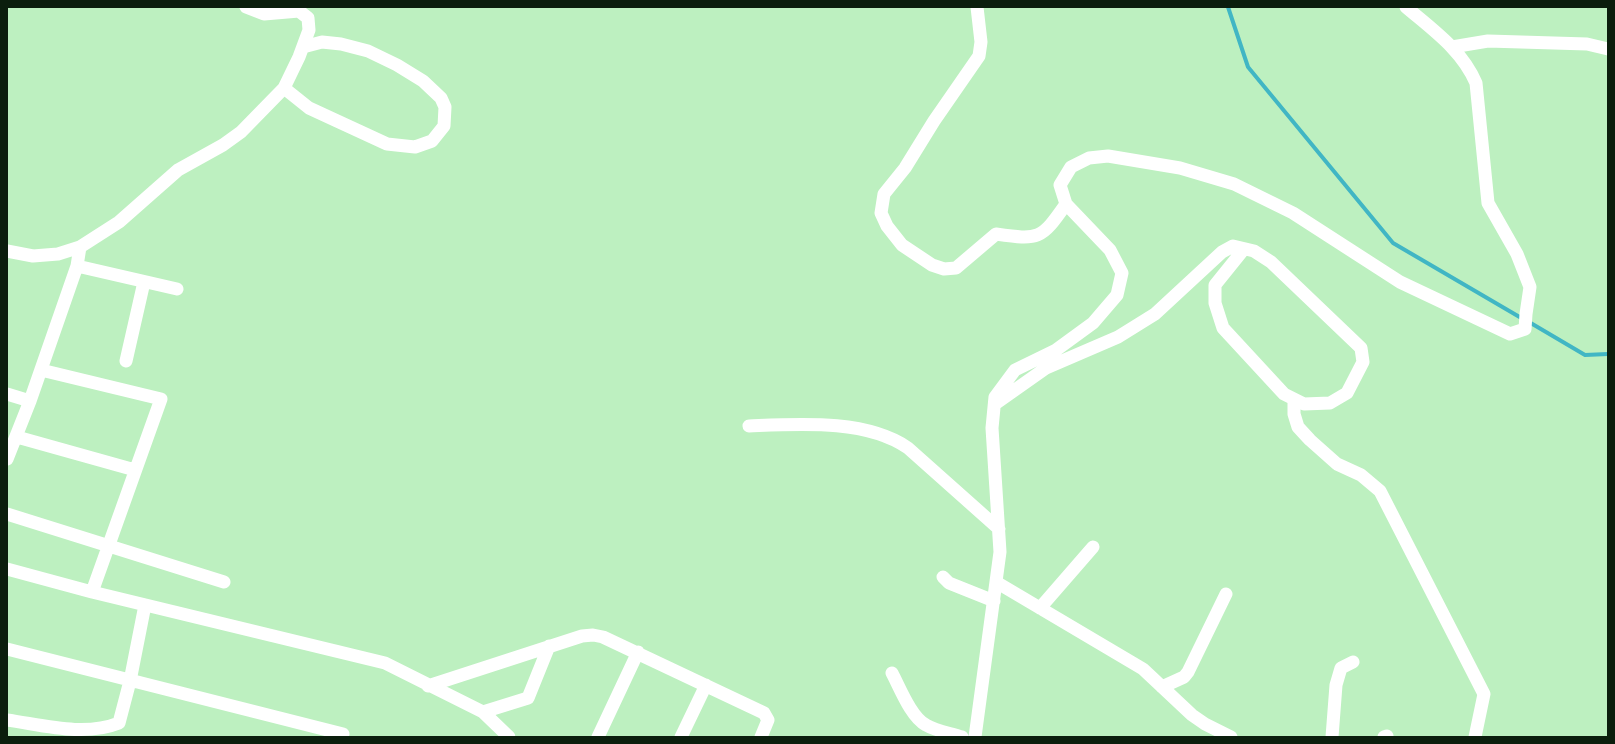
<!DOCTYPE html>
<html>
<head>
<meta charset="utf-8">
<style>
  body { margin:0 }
  #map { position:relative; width:1615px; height:744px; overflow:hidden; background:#bdf0c0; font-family:"IBM Plex Sans",sans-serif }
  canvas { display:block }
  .frame { position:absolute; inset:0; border:8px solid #0b1e0d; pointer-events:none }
</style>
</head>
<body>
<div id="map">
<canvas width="1615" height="744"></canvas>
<div class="frame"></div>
</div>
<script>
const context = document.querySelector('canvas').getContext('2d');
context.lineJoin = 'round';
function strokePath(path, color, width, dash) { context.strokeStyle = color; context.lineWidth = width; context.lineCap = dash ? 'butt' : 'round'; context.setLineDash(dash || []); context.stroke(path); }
const stream = new Path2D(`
  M 1228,7 L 1248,67 L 1393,243 L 1523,319
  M 1529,322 L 1585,355 L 1608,354`);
const minor = new Path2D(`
  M 977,7 L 981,42 L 979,56 L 934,121 L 905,168 L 884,194 L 881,213 L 887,226 L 902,245 L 932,265 L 944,269 L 956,268 L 996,234 C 1039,240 1041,240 1066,204
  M 1452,47 L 1488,41 L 1587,44 L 1608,49
  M 284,88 L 309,108 L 387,144 L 415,147 L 432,141 L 444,126 L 445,107 L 441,98 L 423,81 L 397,65 L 368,51 L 341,44 L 322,42 L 303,47
  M 7,251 L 33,256 L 58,254 L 80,247 L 119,222 L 178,170 L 223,145 L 241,132 L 284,88 L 299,57 L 309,30 L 308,18 L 299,11 L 264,14 L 246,7
  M 77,266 L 177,289
  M 126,361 L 144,282
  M 41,370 L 161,399 L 92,592
  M 7,394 L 30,401
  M 1294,400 L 1294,414 L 1298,427 L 1310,440 L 1337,464 L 1361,475 L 1380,491 L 1484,694 L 1475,737
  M 995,404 L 1046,368 L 1118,337 L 1155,314 L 1222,252 L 1233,246 L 1254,251 L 1271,262 L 1361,348 L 1363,362 L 1347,393 L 1330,403 L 1304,404 L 1284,394 L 1223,328 L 1215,303 L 1215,285 L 1244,249
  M 749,426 C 799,424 866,419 908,448 L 999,529
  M 17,437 L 135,470
  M 7,459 L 30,401 L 77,266 L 80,247
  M 7,514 L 224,582
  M 7,569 L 92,592 L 385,663 L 483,712 L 509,737
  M 943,577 L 949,583 L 994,601
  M 996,582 L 1143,669 L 1192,715 L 1205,724 L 1231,737
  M 1040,608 L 1093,547
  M 7,649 L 343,734
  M 892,673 C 900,688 911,717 926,725 C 936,731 950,733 962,737
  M 428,686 L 582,636 L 593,635 L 603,637 L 764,713 L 768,720 L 761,737
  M 1162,687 L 1184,677 L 1188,672 L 1226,594
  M 483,712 L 528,698 L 549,646
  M 7,720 C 43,725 84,737 119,723 L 130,681 L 145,605
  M 598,737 L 638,652
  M 681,737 L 706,685
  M 975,737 L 1000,552 L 992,428 L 995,397 L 1015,370 L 1056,350 L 1093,323 L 1117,295 L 1122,273 L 1110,250 L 1066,204 L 1060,185 L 1071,167 L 1089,158 L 1108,156 L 1180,168 L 1234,184 L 1293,213 L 1400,282 L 1510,334 L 1525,329 L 1526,314 L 1530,287 L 1517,254 L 1488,203 L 1476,83 C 1462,50 1433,30 1406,7
  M 1332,737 L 1336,685 L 1341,668 L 1353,662
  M 1384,737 L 1387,736`);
strokePath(stream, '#41b6c4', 4);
strokePath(minor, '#fff', 13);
</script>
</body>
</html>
